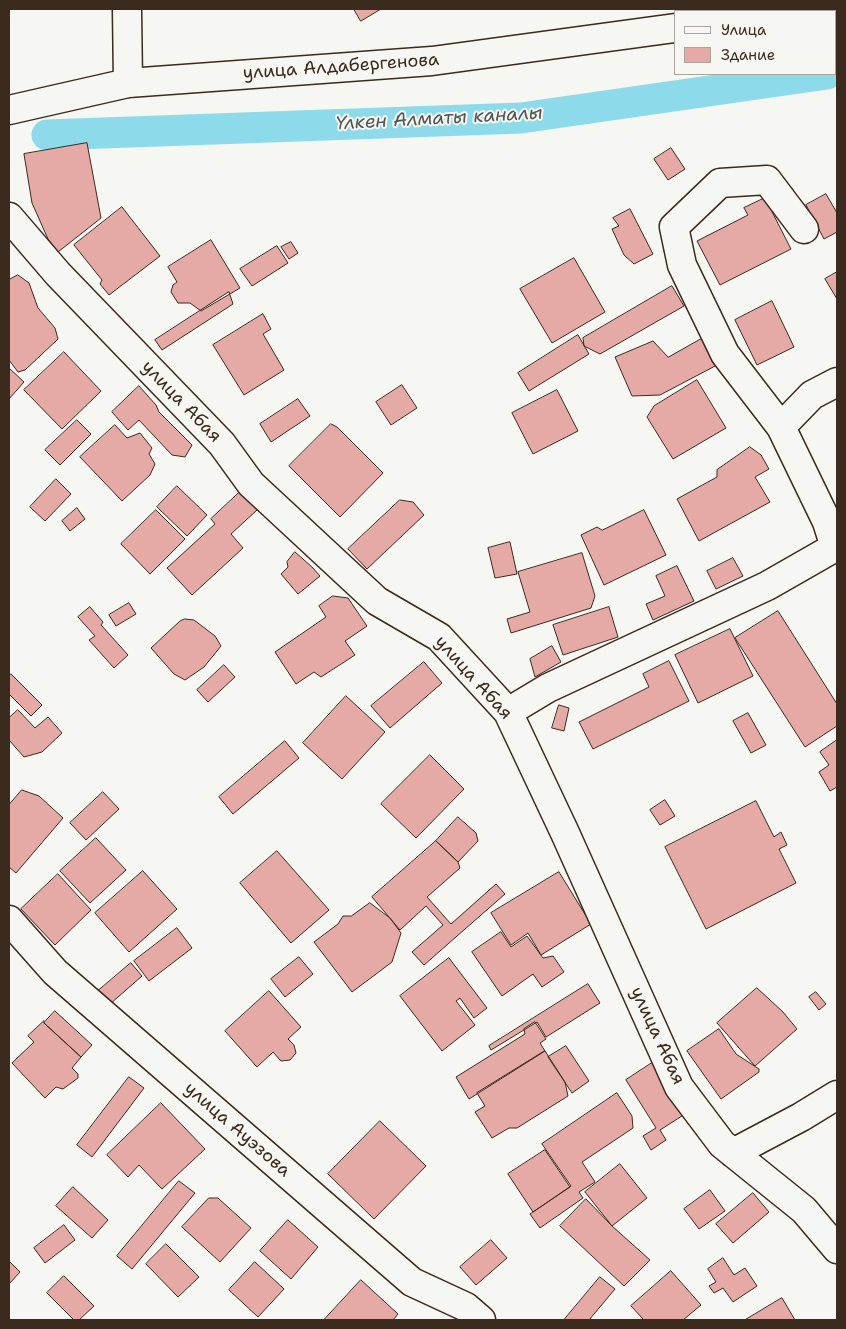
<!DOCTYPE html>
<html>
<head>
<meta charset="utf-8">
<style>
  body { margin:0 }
  #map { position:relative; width:846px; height:1329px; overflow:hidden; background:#f6f6f2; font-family:"Shantell Sans",sans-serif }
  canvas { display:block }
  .frame { position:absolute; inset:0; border:10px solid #3b2a1e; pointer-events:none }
  .legend { position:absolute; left:674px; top:10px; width:162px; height:65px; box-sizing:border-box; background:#f6f6f2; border:1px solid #aba49d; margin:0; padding:6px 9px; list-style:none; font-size:15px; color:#3b2a1e }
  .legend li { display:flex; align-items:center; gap:10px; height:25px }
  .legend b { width:25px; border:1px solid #aba49d }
</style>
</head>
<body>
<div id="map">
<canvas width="846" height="1329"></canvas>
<div class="frame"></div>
<ul class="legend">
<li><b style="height:6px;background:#f6f6f2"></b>Улица</li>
<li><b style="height:14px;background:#e5aaa5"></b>Здание</li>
</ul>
</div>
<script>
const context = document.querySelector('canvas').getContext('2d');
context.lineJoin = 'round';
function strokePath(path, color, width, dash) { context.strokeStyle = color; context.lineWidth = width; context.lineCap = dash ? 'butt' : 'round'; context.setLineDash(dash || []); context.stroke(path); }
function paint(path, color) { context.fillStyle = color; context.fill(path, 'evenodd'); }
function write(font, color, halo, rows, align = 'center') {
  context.font = font + ' "Shantell Sans",sans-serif'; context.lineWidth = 4; context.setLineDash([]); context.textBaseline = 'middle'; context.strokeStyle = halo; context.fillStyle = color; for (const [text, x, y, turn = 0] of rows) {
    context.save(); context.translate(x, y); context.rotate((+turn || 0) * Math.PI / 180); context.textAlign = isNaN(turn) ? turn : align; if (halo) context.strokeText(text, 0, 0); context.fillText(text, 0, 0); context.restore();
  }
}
const canal = new Path2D(`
  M 47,135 L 521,118 L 827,74`);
const building = new Path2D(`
  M 354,9 L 381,9 L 361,21 Z
  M 87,143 L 101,218 L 58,252 L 48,239 L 32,203 L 24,154 Z
  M 671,148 L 685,169 L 668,180 L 654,159 Z
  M 826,194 L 837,213 L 837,232 L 824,239 L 806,205 Z
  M 765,198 L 791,249 L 720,285 L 697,241 L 748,215 L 744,208 Z
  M 122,207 L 160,256 L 109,295 L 100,284 L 102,280 L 74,245 Z
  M 630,209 L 653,254 L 634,264 L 624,255 L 612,229 L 619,226 L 613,218 Z
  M 211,240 L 240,288 L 201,311 L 190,303 L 178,303 L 171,292 L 173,285 L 177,282 L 168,267 Z
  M 291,242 L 298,253 L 289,259 L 281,247 Z
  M 277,246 L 288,263 L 252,286 L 240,269 Z
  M 574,258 L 605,312 L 552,343 L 520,289 Z
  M 837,272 L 837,299 L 825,279 Z
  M 18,275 L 29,283 L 38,308 L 55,328 L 58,339 L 25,370 L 18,372 L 9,360 L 9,280 Z
  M 672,286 L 684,306 L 600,354 L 584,346 L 583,338 Z
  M 229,292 L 233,304 L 162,350 L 155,340 Z
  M 772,301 L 794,347 L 757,365 L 735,320 Z
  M 263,314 L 271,329 L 263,334 L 284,370 L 244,395 L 213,345 Z
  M 578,335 L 589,354 L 529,391 L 518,373 Z
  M 703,338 L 717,365 L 660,395 L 632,396 L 615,357 L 653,341 L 668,357 Z
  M 64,352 L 101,391 L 62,429 L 24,390 Z
  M 9,368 L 24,382 L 9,399 Z
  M 697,380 L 726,428 L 673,459 L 647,417 L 654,406 Z
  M 402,385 L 417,408 L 391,425 L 376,402 Z
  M 139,386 L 156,405 L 159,412 L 192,445 L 185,457 L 172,455 L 139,420 L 128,430 L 112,412 Z
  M 557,390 L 578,431 L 533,454 L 512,413 Z
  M 298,399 L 310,416 L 271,442 L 260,424 Z
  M 77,420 L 91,434 L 60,465 L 45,450 Z
  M 331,424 L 337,427 L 383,473 L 340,517 L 289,466 Z
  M 115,425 L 127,438 L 140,433 L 152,448 L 149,454 L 155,464 L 150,475 L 122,501 L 80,457 Z
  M 750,447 L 761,455 L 769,469 L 755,477 L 770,502 L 699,541 L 677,499 L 717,477 L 717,470 Z
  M 56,479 L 71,494 L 45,521 L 30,507 Z
  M 177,486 L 207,515 L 187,536 L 157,507 Z
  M 241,491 L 257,510 L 231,534 L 243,548 L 192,595 L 167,568 L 215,524 L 211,519 Z
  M 400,500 L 413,502 L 424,515 L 367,569 L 348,549 Z
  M 77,508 L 85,519 L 70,531 L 62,521 Z
  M 156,510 L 185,539 L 150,574 L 121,544 Z
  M 644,510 L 666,555 L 604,585 L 581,535 L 597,527 L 602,530 Z
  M 510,542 L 517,574 L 495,578 L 488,548 Z
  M 295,552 L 312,567 L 320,576 L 298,594 L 281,574 L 288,567 L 287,562 Z
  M 582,553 L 595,596 L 591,608 L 511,633 L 507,619 L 530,612 L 518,572 Z
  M 733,558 L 743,576 L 716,589 L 707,571 Z
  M 677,566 L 694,601 L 653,620 L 646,604 L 665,596 L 656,576 Z
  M 333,596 L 348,598 L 367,626 L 345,641 L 355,655 L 321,677 L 314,672 L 296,684 L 275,652 L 326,617 L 319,606 Z
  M 129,603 L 136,614 L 116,626 L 109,615 Z
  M 90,607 L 103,622 L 101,625 L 128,655 L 114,668 L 89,640 L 95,636 L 78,617 Z
  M 609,607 L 618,637 L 563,655 L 553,625 Z
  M 778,611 L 837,704 L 837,726 L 805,747 L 735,638 Z
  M 185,619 L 194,620 L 215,636 L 221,646 L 204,667 L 185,680 L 174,674 L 151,648 L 180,621 Z
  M 730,629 L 753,676 L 698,703 L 675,655 Z
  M 552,646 L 561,662 L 535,677 L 530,659 Z
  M 669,661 L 689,701 L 593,749 L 579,722 L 649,687 L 643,674 Z
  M 424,662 L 442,683 L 390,728 L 371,706 Z
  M 224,665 L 235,677 L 208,702 L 197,690 Z
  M 11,674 L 42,705 L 31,716 L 9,694 L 9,676 Z
  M 346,696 L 385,732 L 342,779 L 303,743 Z
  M 559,705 L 569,708 L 564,731 L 552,728 Z
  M 18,710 L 35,728 L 48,717 L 62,733 L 42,752 L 24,757 L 9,740 L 9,718 Z
  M 748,713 L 766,745 L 751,753 L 733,721 Z
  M 837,740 L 837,787 L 830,791 L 819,772 L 829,765 L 820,752 Z
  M 285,741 L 299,758 L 233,814 L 219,797 Z
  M 430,755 L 464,789 L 416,838 L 381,804 Z
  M 22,790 L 39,796 L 63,818 L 16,873 L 9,867 L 9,805 Z
  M 103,792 L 119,809 L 86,840 L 70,823 Z
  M 665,800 L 675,816 L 660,825 L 650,810 Z
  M 756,801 L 774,837 L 781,832 L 787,845 L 779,849 L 796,883 L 706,929 L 665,847 Z
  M 458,817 L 476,833 L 478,841 L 458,862 L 436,841 Z
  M 96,838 L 126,870 L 90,903 L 60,871 Z
  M 436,841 L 458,862 L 460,868 L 427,897 L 451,924 L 496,884 L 505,894 L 424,965 L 412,952 L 443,925 L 426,906 L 400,930 L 372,897 Z
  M 277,851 L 329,910 L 291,943 L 240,883 Z
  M 143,871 L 177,909 L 129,952 L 95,913 Z
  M 559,872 L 591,924 L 541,955 L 528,933 L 511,945 L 491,913 Z
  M 58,874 L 91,910 L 55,945 L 21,909 Z
  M 370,903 L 390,918 L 401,933 L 392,962 L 352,992 L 314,942 L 338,924 L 343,916 L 351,916 Z
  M 177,928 L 192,948 L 149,981 L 134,961 Z
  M 501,932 L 511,947 L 527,936 L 543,958 L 553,956 L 564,972 L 542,987 L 533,974 L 502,996 L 472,952 Z
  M 299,957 L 313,974 L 285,997 L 271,979 Z
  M 449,958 L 487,1008 L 474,1018 L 460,998 L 456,1001 L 475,1025 L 442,1051 L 400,996 Z
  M 131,963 L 142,976 L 110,1004 L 98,991 Z
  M 588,984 L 600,1003 L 546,1037 L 537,1022 L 491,1050 L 489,1046 Z
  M 757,988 L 783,1012 L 797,1029 L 755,1066 L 717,1023 Z
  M 269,991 L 301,1027 L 288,1039 L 294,1045 L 296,1053 L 290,1060 L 281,1061 L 273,1052 L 257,1067 L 225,1031 Z
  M 816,992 L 826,1004 L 819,1010 L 809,997 Z
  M 55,1011 L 92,1045 L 81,1057 L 44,1023 Z
  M 44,1021 L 44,1023 L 81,1057 L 72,1068 L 78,1074 L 78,1078 L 63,1089 L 56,1087 L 45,1098 L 12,1063 L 34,1042 L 28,1036 Z
  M 535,1022 L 546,1039 L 540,1043 L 545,1051 L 469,1099 L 456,1077 L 525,1034 L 524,1029 Z
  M 719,1029 L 736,1054 L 759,1069 L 759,1072 L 721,1099 L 687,1051 Z
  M 566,1046 L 589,1081 L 572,1093 L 548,1057 Z
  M 545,1051 L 565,1082 L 568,1096 L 517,1128 L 509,1128 L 492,1138 L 475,1112 L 485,1106 L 477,1093 Z
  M 652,1063 L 685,1114 L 660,1130 L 666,1140 L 651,1150 L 643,1136 L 656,1128 L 626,1080 Z
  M 129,1077 L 144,1088 L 92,1157 L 77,1145 Z
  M 617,1093 L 632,1116 L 633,1128 L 582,1162 L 595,1182 L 579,1192 L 583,1198 L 540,1228 L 530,1214 L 571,1186 L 542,1144 Z
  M 161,1103 L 205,1149 L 162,1189 L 139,1165 L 128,1177 L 107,1155 Z
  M 380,1121 L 426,1166 L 374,1219 L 328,1174 Z
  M 545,1150 L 570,1187 L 533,1212 L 508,1174 Z
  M 620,1164 L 647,1198 L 612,1226 L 585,1192 Z
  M 179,1181 L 195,1193 L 132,1269 L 117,1256 Z
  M 73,1187 L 108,1220 L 92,1238 L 56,1206 Z
  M 710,1190 L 725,1211 L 699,1229 L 684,1209 Z
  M 753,1193 L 769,1212 L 733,1243 L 716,1224 Z
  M 209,1198 L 218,1198 L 251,1228 L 220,1262 L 182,1227 Z
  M 586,1199 L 612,1226 L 650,1260 L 624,1286 L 560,1226 Z
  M 288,1220 L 318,1247 L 291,1279 L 260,1251 Z
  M 64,1225 L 75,1240 L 45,1263 L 34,1248 Z
  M 491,1240 L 507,1258 L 476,1285 L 460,1267 Z
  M 166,1244 L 199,1277 L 178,1297 L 146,1264 Z
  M 723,1258 L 734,1275 L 745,1268 L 757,1286 L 733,1302 L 723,1288 L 714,1293 L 709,1286 L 716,1282 L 708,1269 Z
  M 9,1261 L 20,1272 L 9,1284 Z
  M 255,1262 L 284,1289 L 258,1317 L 229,1290 Z
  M 671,1271 L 701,1305 L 683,1320 L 644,1320 L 631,1306 Z
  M 64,1276 L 94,1306 L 79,1320 L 74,1320 L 47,1293 Z
  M 600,1277 L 615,1289 L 589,1320 L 564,1320 Z
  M 361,1280 L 398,1314 L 393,1320 L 324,1320 Z
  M 782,1298 L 795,1320 L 745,1320 Z`);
const minor = new Path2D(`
  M 127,9 L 128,83
  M 9,217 L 58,274 L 222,444 L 251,484 L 377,601 L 439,637 L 508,712 L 565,833 L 679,1087 L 722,1144 L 804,1210 L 837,1249
  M 804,229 L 767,180 L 720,183 L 674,227 L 682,265 L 725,354 L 781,427 L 827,522 L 835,547
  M 781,427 L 812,395 L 837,382
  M 508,712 L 548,688 L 767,586 L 837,546
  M 9,920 L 55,972 L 412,1282 L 466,1307 L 481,1320
  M 733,1153 L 801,1117 L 837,1095`);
const secondary = new Path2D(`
  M 793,11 L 812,9
  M 9,110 L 128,83 L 432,61 L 675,28`);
const streetNames = [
  ["улица Алдабергенова",341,67,-4],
  ["улица Абая",181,402,46],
  ["улица Абая",473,678,48],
  ["улица Абая",657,1036,65],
  ["улица Ауэзова",237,1130,41]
];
const waterNames = [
  ["Үлкен Алматы каналы",439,119,-3]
];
strokePath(canal, '#8cdaea', 31);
paint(building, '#e5aaa5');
strokePath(building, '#3b2a1e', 1);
strokePath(minor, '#3b2a1e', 31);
strokePath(secondary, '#3b2a1e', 31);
strokePath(minor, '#f6f6f2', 28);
strokePath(secondary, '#f6f6f2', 28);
write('18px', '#3b2a1e', '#f6f6f2', streetNames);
write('italic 19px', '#4f5651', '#f6f6f2', waterNames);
</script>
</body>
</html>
